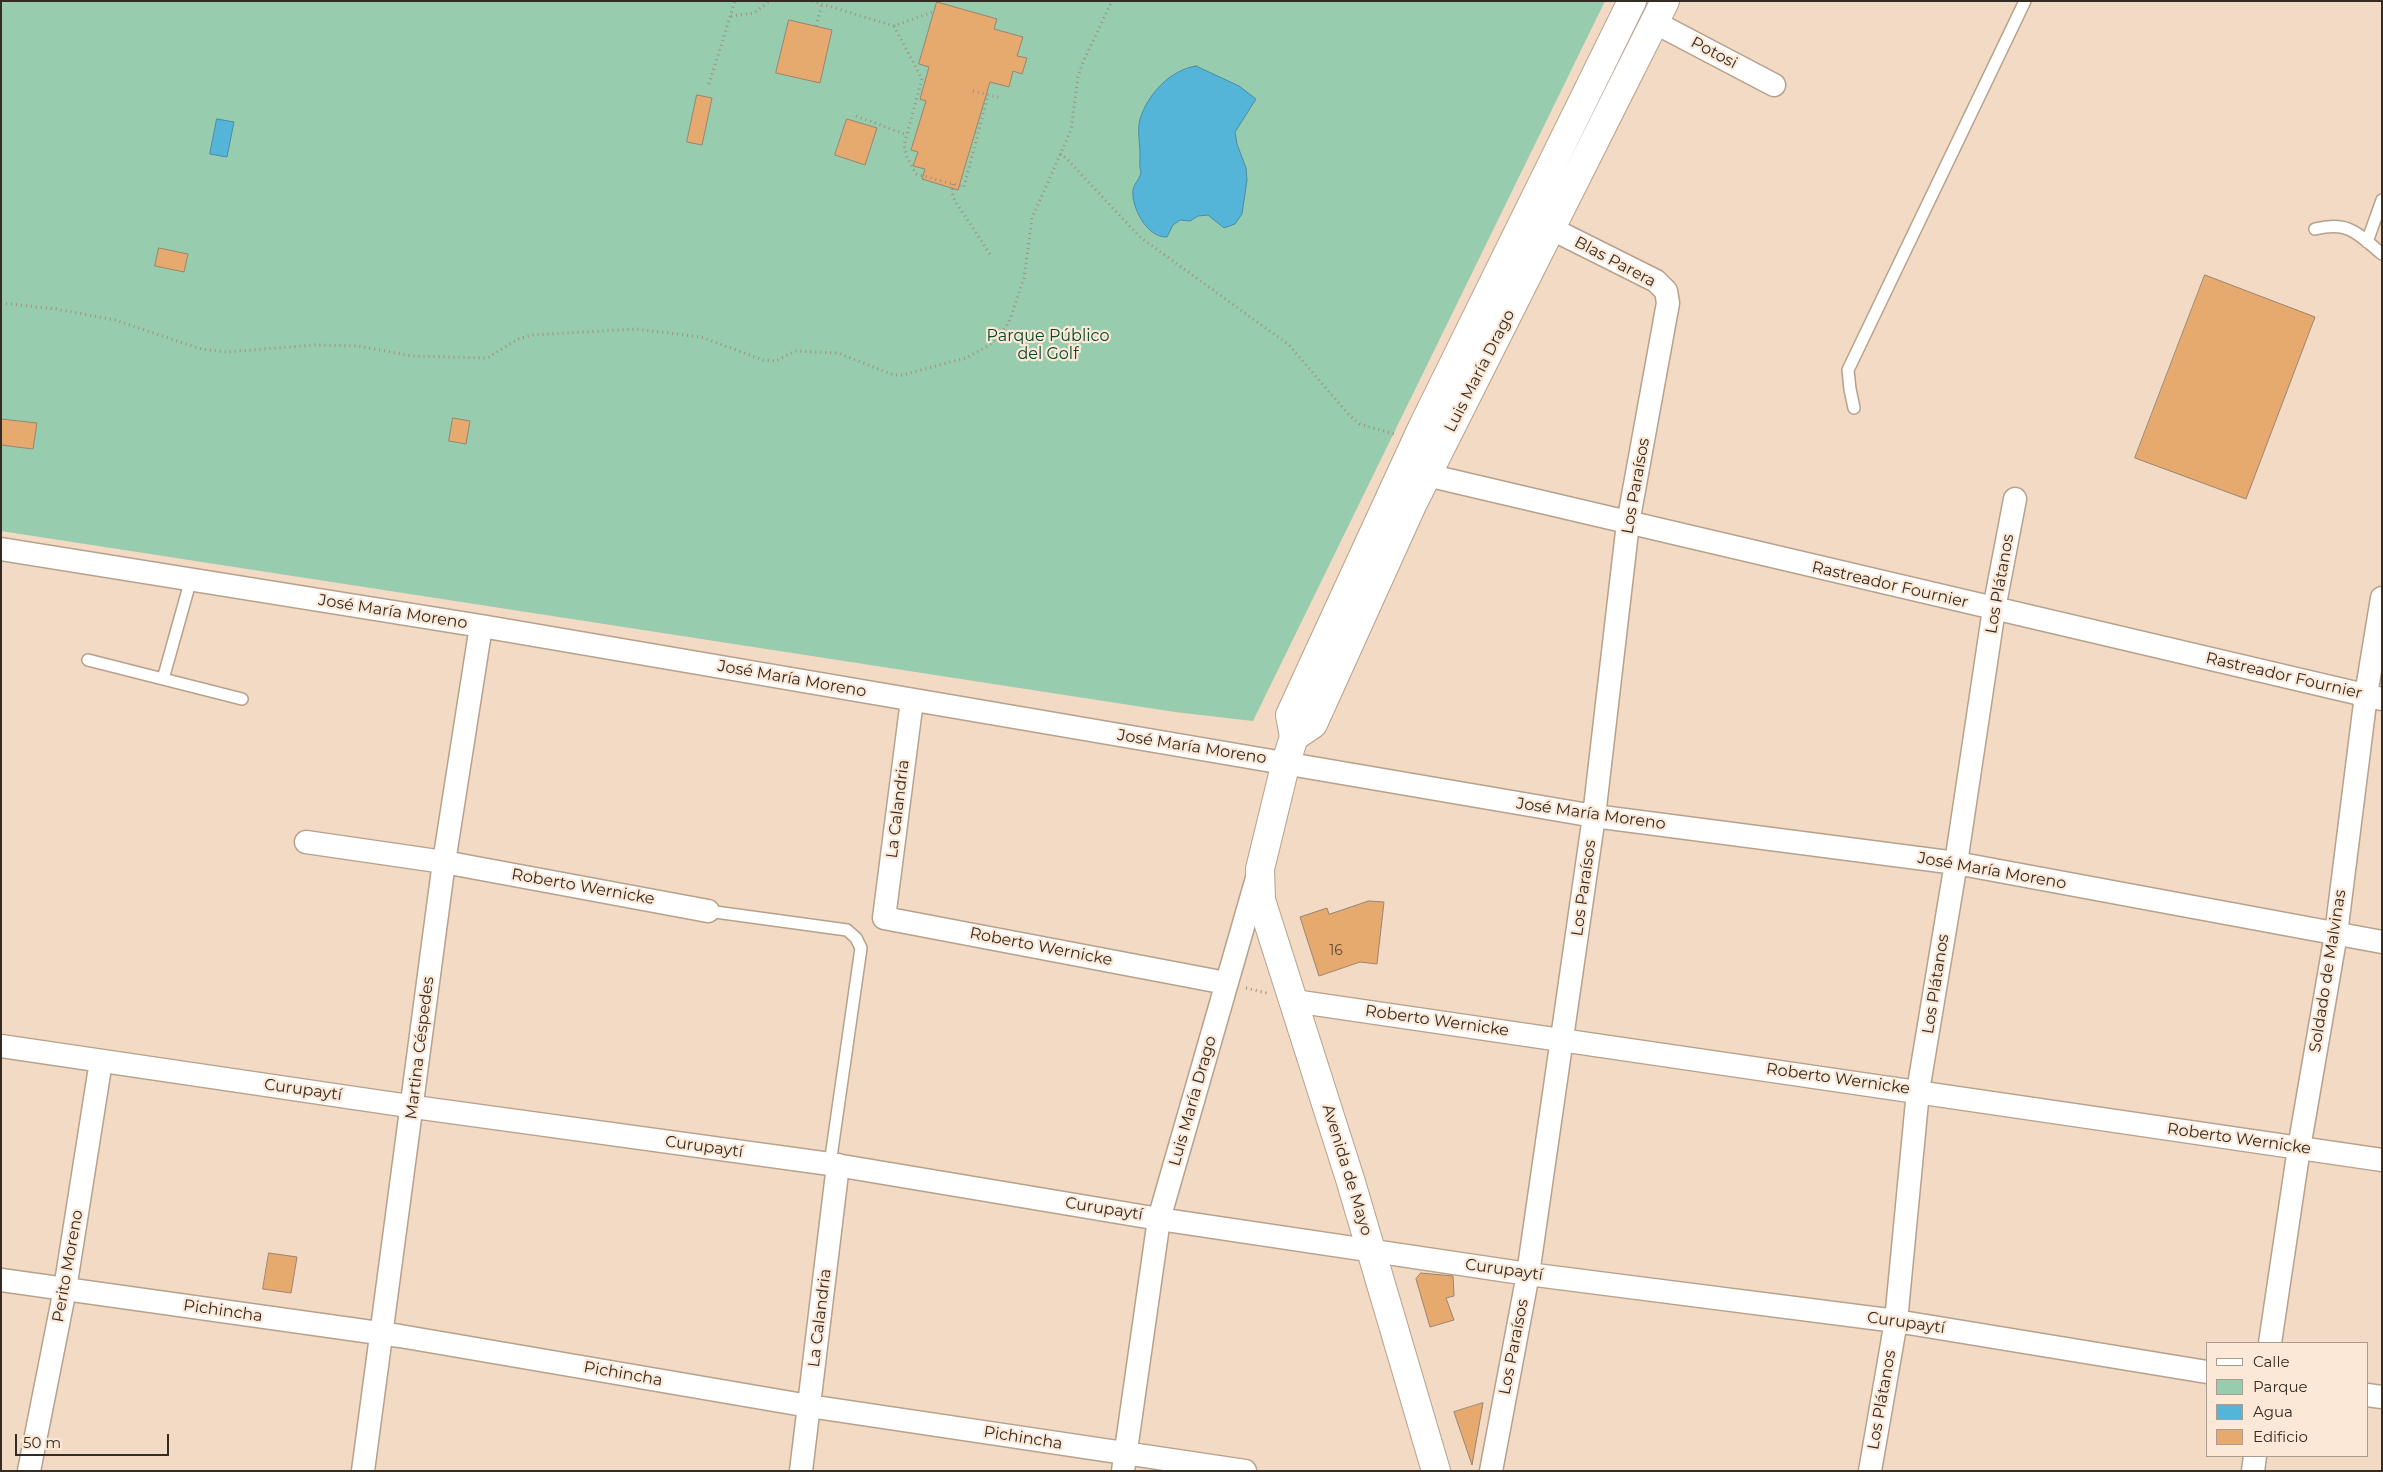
<!DOCTYPE html>
<html>
<head>
<meta charset="utf-8">
<style>
  body { margin:0 }
  #map { position:relative; width:2383px; height:1472px; overflow:hidden; background:#f2dac4; font-family:Montserrat,sans-serif }
  canvas { display:block }
  .frame { position:absolute; inset:0; border:2px solid #342b22; pointer-events:none }
  .legend { position:absolute; left:2206px; top:1342px; width:162px; height:115px; box-sizing:border-box; background:#fce8d6; border:1px solid #ac9c8e; margin:0; padding:6px 9px; list-style:none; font-size:15px; color:#342b22 }
  .legend li { display:flex; align-items:center; gap:10px; height:25px }
  .legend b { width:25px; border:1px solid #ac9c8e }
  .scale { position:absolute; left:15px; top:1434px; width:154px; height:22px; box-sizing:border-box; border:2px solid #342b22; border-top:0; padding-left:6px; font-size:15px; line-height:18px; white-space:nowrap; color:#342b22; -webkit-text-stroke:4px #fce8d6; paint-order:stroke }
</style>
</head>
<body>
<div id="map">
<canvas width="2383" height="1472"></canvas>
<div class="frame"></div>
<ul class="legend">
<li><b style="height:6px;background:#fff"></b>Calle</li>
<li><b style="height:14px;background:#97ccae"></b>Parque</li>
<li><b style="height:14px;background:#55b5d9"></b>Agua</li>
<li><b style="height:14px;background:#e6a96e"></b>Edificio</li>
</ul>
<div class="scale">50 m</div>
</div>
<script>
const context = document.querySelector('canvas').getContext('2d');
context.lineJoin = 'round';
function paint(path, color) { context.fillStyle = color; context.fill(path, 'evenodd'); }
function strokePath(path, color, width, dash) { context.strokeStyle = color; context.lineWidth = width; context.lineCap = dash ? 'butt' : 'round'; context.setLineDash(dash || []); context.stroke(path); }
function write(font, color, halo, rows, align = 'center') {
  context.font = font + ' Montserrat,sans-serif'; context.lineWidth = 4.5; context.setLineDash([]); context.textBaseline = 'middle'; context.strokeStyle = halo; context.fillStyle = color; for (const [text, x, y, turn = 0] of rows) {
    context.save(); context.translate(x, y); context.rotate((+turn || 0) * Math.PI / 180); context.textAlign = isNaN(turn) ? turn : align; if (halo) context.strokeText(text, 0, 0); context.fillText(text, 0, 0); context.restore();
  }
}
const green = new Path2D(`
  M 1,1 L 1605,1 L 1253,721 L 1175,712 L 1,531 Z`);
const water = new Path2D(`
  M 1196,66 L 1239,86 L 1256,99 L 1235,132 L 1237,144 L 1246,168 L 1247,180 L 1242,214 L 1235,224 L 1224,228 L 1208,215 L 1198,216 L 1190,221 L 1180,220 L 1173,225 L 1167,237 C 1147,238 1131,207 1133,190 C 1134,183 1140,179 1141,173 C 1139,165 1140,161 1140,154 C 1140,142 1137,130 1140,119 C 1148,94 1170,70 1196,66 Z
  M 217,119 L 234,122 L 227,157 L 210,154 Z`);
const building = new Path2D(`
  M 937,2 L 997,19 L 994,29 L 1023,37 L 1017,56 L 1027,58 L 1022,74 L 1013,71 L 1009,87 L 990,82 L 958,190 L 922,179 L 925,169 L 913,166 L 918,152 L 911,150 L 926,101 L 920,99 L 929,67 L 919,64 Z
  M 789,20 L 832,30 L 820,83 L 776,73 Z
  M 697,95 L 712,98 L 702,145 L 687,142 Z
  M 847,119 L 877,128 L 865,165 L 835,155 Z
  M 159,248 L 188,254 L 184,272 L 155,266 Z
  M 2205,275 L 2315,317 L 2246,499 L 2135,458 Z
  M 453,418 L 470,421 L 466,444 L 449,441 Z
  M 1,419 L 37,423 L 33,449 L 1,445 Z
  M 1369,901 L 1384,902 L 1377,964 L 1360,962 L 1319,976 L 1300,917 L 1327,908 L 1329,914 Z
  M 269,1253 L 297,1257 L 291,1293 L 263,1289 Z
  M 1421,1273 L 1453,1276 L 1454,1296 L 1446,1298 L 1454,1320 L 1430,1327 L 1416,1279 Z
  M 1483,1403 L 1472,1465 L 1454,1412 Z`);
const path = new Path2D(`
  M 812,1 L 894,26 L 935,11
  M 731,16 L 754,13 L 770,1
  M 816,26 L 822,4
  M 894,26 L 922,79 L 904,145 L 907,157 L 916,174 L 964,187 L 988,95
  M 709,84 L 735,1
  M 973,91 L 1002,98
  M 856,116 L 907,135
  M 1060,154 L 1066,158 L 1140,237 L 1289,345 L 1350,416 L 1360,424 L 1394,434
  M 953,184 L 952,192 L 955,201 L 990,254
  M 1,303 L 56,309 L 115,320 L 201,349 L 226,352 L 315,345 L 358,346 L 412,356 L 487,358 L 518,339 L 533,335 L 635,329 L 701,337 L 763,360 L 776,361 L 795,351 L 838,353 L 894,375 L 902,375 L 966,358 L 989,345 L 999,336 L 1009,322 L 1024,278 L 1032,218 L 1071,130 L 1078,77 L 1083,62 L 1112,1
  M 1246,988 L 1267,993`);
const service = new Path2D(`
  M 2315,229 C 2349,221 2357,233 2382,254
  M 2367,242 L 2382,200
  M 1854,408 L 1850,389 L 1848,370 L 2025,1
  M 88,660 L 163,679 L 191,579
  M 163,679 L 242,699
  M 708,911 L 847,930 L 856,938 L 861,948 L 830,1164`);
const minor = new Path2D(`
  M 1654,22 L 1774,85
  M 1427,475 L 2382,699
  M 1,549 L 481,626 L 1594,816 L 1956,863 L 2382,942
  M 912,700 L 884,918 L 1226,983
  M 306,842 L 444,862 L 708,911
  M 1294,1001 L 2382,1160
  M 1,1046 L 429,1109 L 830,1164 L 1159,1219 L 1528,1274 L 1896,1321 L 2207,1372
  M 1,1280 L 400,1336 L 809,1406 L 1245,1471
  M 2270,1343 L 2299,1148 L 2336,934 L 2366,695 L 2382,598
  M 2367,1395 L 2382,1397
  M 29,1471 L 65,1289 L 101,1061
  M 363,1471 L 444,862 L 481,626
  M 801,1471 L 838,1165
  M 1123,1471 L 1159,1219 L 1257,878
  M 1491,1471 L 1528,1274 L 1594,816 L 1628,523 L 1668,303 L 1666,291 L 1656,281 L 1552,229
  M 1870,1471 L 1896,1321 L 1918,1091 L 1956,863 L 1994,609 L 2015,499
  M 2253,1471 L 2255,1456`);
const secondary = new Path2D(`
  M 1294,737 L 1313,724 L 1412,505 L 1665,1
  M 1436,1471 L 1350,1179 L 1261,900 L 1260,869 L 1286,762 L 1294,737 L 1290,715 L 1422,428 L 1632,1`);
const numberNames = [
  ["16",1336,951]
];
const streetNames = [
  ["Potosi",1714,53,28],
  ["Blas Parera",1615,262,28],
  ["Luis María Drago",1480,371,-63],
  ["Los Paraísos",1636,486,-80],
  ["Los Plátanos",2000,584,-80],
  ["Rastreador Fournier",1890,585,13],
  ["José María Moreno",393,612,9],
  ["Rastreador Fournier",2284,676,13],
  ["José María Moreno",792,679,10],
  ["José María Moreno",1192,747,9],
  ["La Calandria",898,809,-83],
  ["José María Moreno",1591,814,8],
  ["José María Moreno",1992,871,10],
  ["Roberto Wernicke",583,887,10],
  ["Los Paraísos",1584,888,-82],
  ["Roberto Wernicke",1041,947,11],
  ["Soldado de Malvinas",2328,971,-81],
  ["Los Plátanos",1936,984,-81],
  ["Roberto Wernicke",1437,1021,8],
  ["Martina Céspedes",420,1048,-83],
  ["Roberto Wernicke",1838,1079,8],
  ["Curupaytí",303,1090,8],
  ["Luis María Drago",1193,1101,-74],
  ["Roberto Wernicke",2239,1139,8],
  ["Curupaytí",704,1147,8],
  ["Avenida de Mayo",1347,1170,73],
  ["Curupaytí",1104,1209,9],
  ["Perito Moreno",68,1266,-80],
  ["Curupaytí",1504,1270,8],
  ["Pichincha",223,1311,8],
  ["La Calandria",820,1318,-83],
  ["Curupaytí",1906,1323,8],
  ["Los Paraísos",1514,1347,-79],
  ["Pichincha",623,1374,10],
  ["Los Plátanos",1882,1400,-80],
  ["Pichincha",1023,1438,9]
];
const parkNames = [
  ["Parque Público",1048,336],
  ["del Golf",1048,354]
];
paint(green, '#97ccae');
paint(water, '#55b5d9');
strokePath(water, '#4b8ca2', 1);
paint(building, '#e6a96e');
strokePath(building, '#9a8470', 1);
strokePath(service, '#b7a18c', 14);
strokePath(minor, '#b7a18c', 25);
strokePath(secondary, '#b7a18c', 30);
strokePath(path, '#9f8e7e', 3, [1, 4]);
strokePath(service, '#fff', 11);
strokePath(minor, '#fff', 22);
strokePath(secondary, '#fff', 28);
write('14px', '#604a35', null, numberNames);
write('16px', '#342b22', '#fce8d6', streetNames);
write('16px', '#03492c', '#fce8d6', parkNames);
</script>
</body>
</html>
